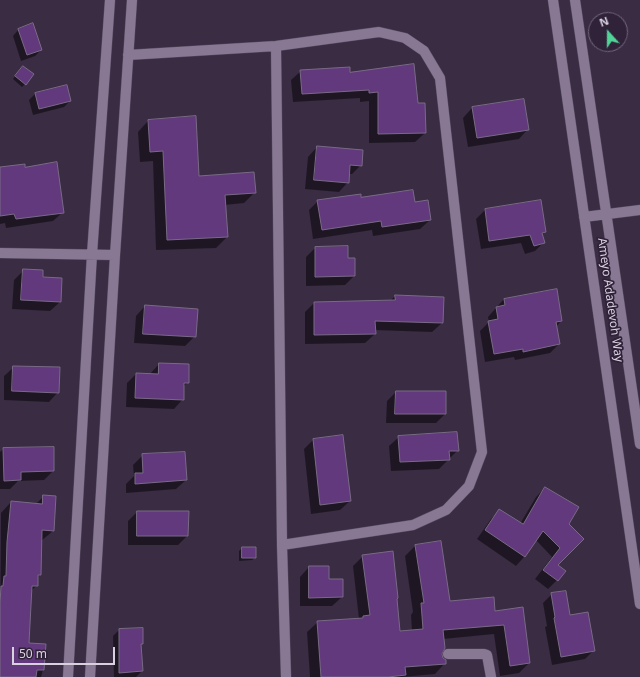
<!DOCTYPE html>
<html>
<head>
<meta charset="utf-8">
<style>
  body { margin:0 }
  #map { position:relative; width:640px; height:677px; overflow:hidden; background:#392c43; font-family:"Noto Sans",sans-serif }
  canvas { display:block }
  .north { position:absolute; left:588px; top:12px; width:40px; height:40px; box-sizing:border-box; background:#2f2239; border:1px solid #73687c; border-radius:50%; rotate:339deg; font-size:11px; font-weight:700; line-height:16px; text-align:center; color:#d9d1e0 }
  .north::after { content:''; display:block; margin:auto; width:14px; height:18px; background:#52d397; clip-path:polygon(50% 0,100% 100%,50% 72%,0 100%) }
  .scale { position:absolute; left:12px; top:647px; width:103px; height:18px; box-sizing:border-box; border:2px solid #d9d1e0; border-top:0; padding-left:5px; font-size:12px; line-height:14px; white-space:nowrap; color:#d9d1e0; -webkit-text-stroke:3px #2f2239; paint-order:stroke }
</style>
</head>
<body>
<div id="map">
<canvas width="640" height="677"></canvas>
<div class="north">N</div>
<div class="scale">50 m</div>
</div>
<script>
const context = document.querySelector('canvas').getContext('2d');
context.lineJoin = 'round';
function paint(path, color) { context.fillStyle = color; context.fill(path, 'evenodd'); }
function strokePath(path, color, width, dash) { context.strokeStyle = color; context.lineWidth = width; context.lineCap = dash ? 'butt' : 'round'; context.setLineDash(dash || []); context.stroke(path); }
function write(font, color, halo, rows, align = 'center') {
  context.font = font + ' "Noto Sans",sans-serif'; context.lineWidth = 3.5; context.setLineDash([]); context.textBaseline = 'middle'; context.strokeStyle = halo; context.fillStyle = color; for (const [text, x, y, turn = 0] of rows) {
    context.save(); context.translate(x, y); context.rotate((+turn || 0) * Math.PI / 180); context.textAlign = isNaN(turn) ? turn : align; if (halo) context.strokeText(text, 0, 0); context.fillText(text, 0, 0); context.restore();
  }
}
const shadow = new Path2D(`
  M 19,29 L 41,50 L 35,56 L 21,61 L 13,36 Z
  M 20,70 L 25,84 L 22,87 L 13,79 Z
  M 301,71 L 349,73 L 417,104 L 425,133 L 415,142 L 369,143 L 369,101 L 360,102 L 360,98 L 293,102 L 291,80 Z
  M 35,94 L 70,101 L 64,107 L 33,115 L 29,100 Z
  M 472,108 L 528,129 L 519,139 L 468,147 L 463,118 Z
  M 148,121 L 198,177 L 255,192 L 244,203 L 224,205 L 227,237 L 216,248 L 156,250 L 153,161 L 140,162 L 138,132 Z
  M 317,147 L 361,165 L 352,174 L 349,174 L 348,182 L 339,192 L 305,189 L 308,157 Z
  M 0,168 L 24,168 L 63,212 L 53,221 L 6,228 L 5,223 L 0,224 Z
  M 360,198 L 414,203 L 430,220 L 420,229 L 373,236 L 372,230 L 313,239 L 309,210 L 318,201 Z
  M 485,210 L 545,232 L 542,235 L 544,242 L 535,251 L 525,254 L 521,243 L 481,249 L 476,219 Z
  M 315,248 L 346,259 L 354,276 L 345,285 L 306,286 L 306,257 Z
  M 24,270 L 42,278 L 60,302 L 50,311 L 12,309 L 14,280 Z
  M 395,296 L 443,298 L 442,323 L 432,332 L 374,330 L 375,334 L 365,343 L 305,344 L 305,312 L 314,303 L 390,301 Z
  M 504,299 L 561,321 L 556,327 L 559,344 L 550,353 L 515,360 L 514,357 L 485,362 L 480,331 L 489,322 L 488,317 Z
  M 145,306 L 195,336 L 185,346 L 134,343 L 136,316 Z
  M 159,364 L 188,382 L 183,387 L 183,399 L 174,409 L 126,407 L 127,383 L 136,374 L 150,374 Z
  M 14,367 L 58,392 L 49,402 L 4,400 L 4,376 Z
  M 396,392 L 445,392 L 445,414 L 436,423 L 386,423 L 387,401 Z
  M 342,436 L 350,501 L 340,510 L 311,514 L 304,449 L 313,440 Z
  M 399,437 L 458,450 L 439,469 L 391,471 L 389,446 Z
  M 3,449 L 53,471 L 44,480 L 18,481 L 10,489 L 0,489 L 0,452 Z
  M 143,455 L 186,480 L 176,489 L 126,493 L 126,484 L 134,476 L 133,465 Z
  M 545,488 L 568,524 L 556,565 L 557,580 L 548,589 L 535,579 L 552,557 L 536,540 L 524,557 L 516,566 L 477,539 L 491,519 L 500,510 L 520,524 L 536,497 Z
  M 44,496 L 53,531 L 41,541 L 40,575 L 37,578 L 37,585 L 31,591 L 28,644 L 43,670 L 41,677 L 0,677 L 1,513 L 11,502 L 36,504 Z
  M 137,512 L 187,536 L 178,545 L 128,545 L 128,521 Z
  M 415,546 L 449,602 L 494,612 L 522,608 L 529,663 L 519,673 L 500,676 L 494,634 L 443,639 L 440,654 L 445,663 L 435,674 L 402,677 L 310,677 L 307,632 L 318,622 L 359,619 L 353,566 L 363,556 L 396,600 L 400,632 L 412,631 L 411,615 L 413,612 L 405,556 Z
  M 242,548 L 255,558 L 252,560 L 239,561 L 239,551 Z
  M 309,567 L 328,580 L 342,597 L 332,606 L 300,606 L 300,577 Z
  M 552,594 L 594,650 L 585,659 L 552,665 L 545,627 L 547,626 L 543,603 Z
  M 119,630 L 142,643 L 140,645 L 142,671 L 136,677 L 114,677 L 113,636 Z`);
const building = new Path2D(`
  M 33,23 L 42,50 L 27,55 L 18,29 Z
  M 414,64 L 418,103 L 425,103 L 426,133 L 378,134 L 378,92 L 369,93 L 369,90 L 302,94 L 300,70 L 350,67 L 350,72 Z
  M 23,66 L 34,74 L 26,85 L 15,76 Z
  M 67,85 L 71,101 L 39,109 L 35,93 Z
  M 524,99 L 529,130 L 477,138 L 472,107 Z
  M 196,116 L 199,176 L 254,172 L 256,193 L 225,195 L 228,237 L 167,240 L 163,151 L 150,152 L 148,120 Z
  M 317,146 L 363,150 L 362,166 L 350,165 L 349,183 L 314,180 Z
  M 57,162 L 64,213 L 16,219 L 14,214 L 0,216 L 0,167 L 25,164 L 25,167 Z
  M 413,190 L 415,202 L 428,200 L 431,220 L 382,227 L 381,221 L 322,230 L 317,200 L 361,194 L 361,197 Z
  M 541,200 L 546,232 L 542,233 L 545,243 L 534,246 L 530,235 L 489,241 L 485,209 Z
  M 348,246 L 348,258 L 355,258 L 355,276 L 315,277 L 315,247 Z
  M 23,269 L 43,270 L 43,277 L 62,278 L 61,302 L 21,300 Z
  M 557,289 L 562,321 L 556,322 L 560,344 L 523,352 L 523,349 L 494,354 L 488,321 L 498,319 L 496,307 L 505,305 L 504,299 Z
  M 395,295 L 444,297 L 443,323 L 375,321 L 376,334 L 314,335 L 314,302 L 395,300 Z
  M 145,305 L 198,309 L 196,337 L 143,334 Z
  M 159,363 L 189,364 L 189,383 L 184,383 L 184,400 L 135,398 L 136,373 L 158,374 Z
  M 13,366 L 60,367 L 59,393 L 12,391 Z
  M 396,391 L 446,391 L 446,414 L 395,414 Z
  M 457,432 L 459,451 L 449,451 L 450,460 L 400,462 L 398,436 Z
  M 343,435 L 351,501 L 320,505 L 313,439 Z
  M 54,447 L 54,471 L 21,472 L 21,480 L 4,481 L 3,448 Z
  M 185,452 L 187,480 L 135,484 L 135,473 L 143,473 L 142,454 Z
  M 545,487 L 579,507 L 569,524 L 584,539 L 558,565 L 566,571 L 558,581 L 543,570 L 560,548 L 543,531 L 525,557 L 485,530 L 499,509 L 523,524 Z
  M 43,495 L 56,496 L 54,531 L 42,530 L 41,575 L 38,575 L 38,586 L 32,586 L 29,643 L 46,644 L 44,670 L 37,670 L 36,677 L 0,677 L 0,603 L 1,586 L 3,586 L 4,576 L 6,576 L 7,542 L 11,501 L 42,504 Z
  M 137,511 L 189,511 L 188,536 L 137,536 Z
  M 441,541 L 450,601 L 494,597 L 495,611 L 523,607 L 530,663 L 510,666 L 504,625 L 443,630 L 445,648 L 442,654 L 443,658 L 446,660 L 446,664 L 405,667 L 406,675 L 388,677 L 321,677 L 317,621 L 363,618 L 363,616 L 370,615 L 362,555 L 393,551 L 398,598 L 397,599 L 400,631 L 423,629 L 421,603 L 424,603 L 415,545 Z
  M 242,547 L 256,547 L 256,558 L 242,558 Z
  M 309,566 L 329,566 L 329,579 L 343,579 L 343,597 L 309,598 Z
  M 566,591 L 570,615 L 588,612 L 595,651 L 561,657 L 554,618 L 555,617 L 551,593 Z
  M 143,628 L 143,644 L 141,644 L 143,671 L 119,673 L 119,629 Z`);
const minor = new Path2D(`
  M 553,0 L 640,604
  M 575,0 L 640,444
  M 276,46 L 282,545 L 286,677
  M 128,55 L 276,46 L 379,32 L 405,38 L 424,51 L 440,78 L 482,452 L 469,486 L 446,510 L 413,525 L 282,545
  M 584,217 L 640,210
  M 0,253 L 115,255
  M 448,654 L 484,654 L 487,655 L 491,677
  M 68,677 L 92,254 L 110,0
  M 90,677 L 115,255 L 132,0`);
const streetNames = [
  ["Ameyo Adadevoh Way",610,300,82]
];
paint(shadow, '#0007');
paint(building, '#61397c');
strokePath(building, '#796a85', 1);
strokePath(minor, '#54495c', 11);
strokePath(minor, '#887894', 10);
write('12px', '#d9d1e0', '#2f2239', streetNames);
</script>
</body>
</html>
